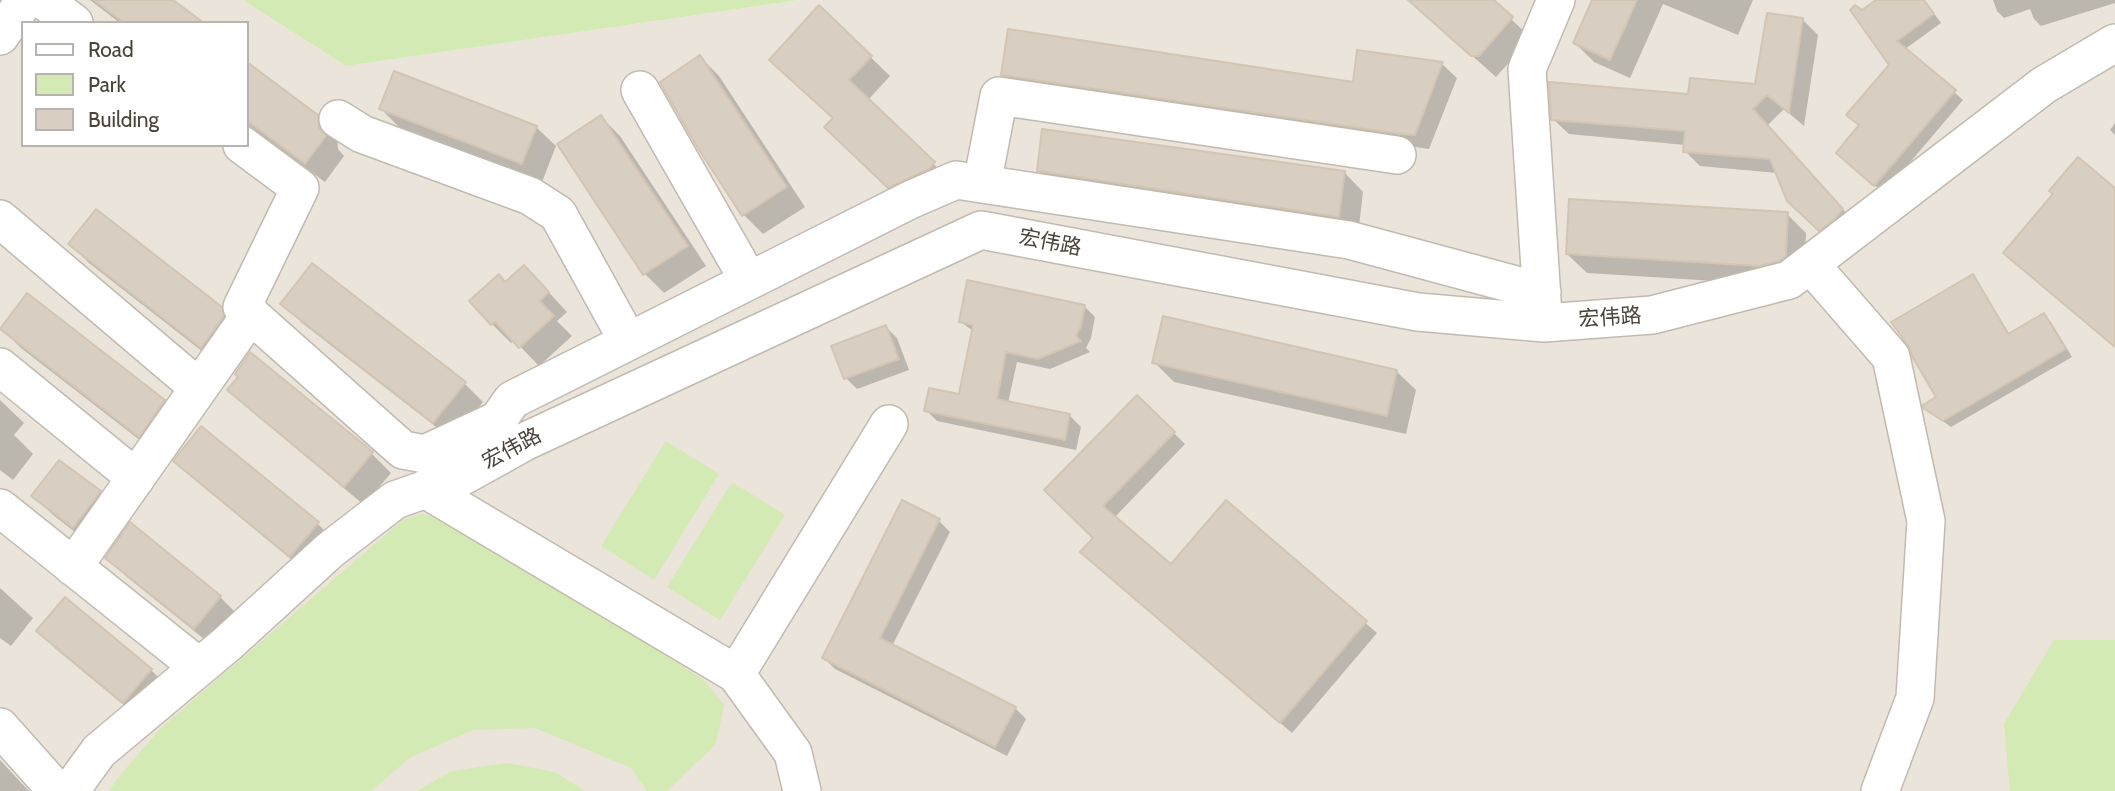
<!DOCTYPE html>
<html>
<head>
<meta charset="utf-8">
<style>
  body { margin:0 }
  #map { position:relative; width:2115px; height:791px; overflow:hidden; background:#f6f2ec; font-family:Cabin,sans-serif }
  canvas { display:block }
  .legend { position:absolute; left:21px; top:21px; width:228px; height:126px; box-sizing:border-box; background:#fff; border:2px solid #b7b4b0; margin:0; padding:9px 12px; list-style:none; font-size:21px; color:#4a4339 }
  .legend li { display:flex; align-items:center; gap:14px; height:35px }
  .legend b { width:35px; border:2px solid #b7b4b0 }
</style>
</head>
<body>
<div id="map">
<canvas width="2115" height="791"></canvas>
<ul class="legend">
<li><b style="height:9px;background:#fff"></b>Road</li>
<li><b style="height:19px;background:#d4eab5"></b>Park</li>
<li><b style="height:19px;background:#d8cec1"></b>Building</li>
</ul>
</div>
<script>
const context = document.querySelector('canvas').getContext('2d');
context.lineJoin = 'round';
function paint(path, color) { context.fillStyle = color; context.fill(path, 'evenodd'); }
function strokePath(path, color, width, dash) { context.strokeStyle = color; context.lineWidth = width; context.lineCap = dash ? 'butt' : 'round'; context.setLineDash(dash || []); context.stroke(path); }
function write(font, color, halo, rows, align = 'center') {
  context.font = font + ' Cabin,"Noto Sans SC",sans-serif'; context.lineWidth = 5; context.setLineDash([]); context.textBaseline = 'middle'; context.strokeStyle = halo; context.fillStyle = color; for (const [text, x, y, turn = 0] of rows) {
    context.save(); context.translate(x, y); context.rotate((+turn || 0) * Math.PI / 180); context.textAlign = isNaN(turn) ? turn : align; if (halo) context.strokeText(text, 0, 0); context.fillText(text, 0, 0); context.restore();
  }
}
const residential = new Path2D(`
  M 0,0 L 243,0 L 346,66 L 799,0 L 2115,0 L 2115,791 L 0,791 ZM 23,23 L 247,23 L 247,145 L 23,145 Z`);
const green = new Path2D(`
  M 243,0 L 799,0 L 346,66 Z
  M 666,441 L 719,474 L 654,580 L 601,546 Z
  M 732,482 L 785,515 L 720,620 L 667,587 Z
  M 421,514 L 452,519 L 704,680 L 724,705 L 716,744 L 667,791 L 647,791 L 631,768 L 535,728 L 473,730 L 411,757 L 371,791 L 109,791 L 117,779 L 161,728 L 403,520 Z
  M 2054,640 L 2115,640 L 2115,791 L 2010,791 L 2004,724 Z
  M 508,763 L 555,772 L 585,791 L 416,791 L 452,771 Z`);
const shadow = new Path2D(`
  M 90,0 L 170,0 L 201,23 L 120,23 Z
  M 1410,0 L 1491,0 L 1531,38 L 1496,77 Z
  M 1594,0 L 1753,0 L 1738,35 L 1663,4 L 1630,78 L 1594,62 L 1575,43 Z
  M 1879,0 L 1924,0 L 1941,23 L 1905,49 L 1963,100 L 1884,193 L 1846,161 L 1860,126 L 1891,65 L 1862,13 Z
  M 1993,0 L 2115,0 L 2115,3 L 2041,26 L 2034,19 L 2030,9 L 2004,18 L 1997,11 Z
  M 819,7 L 890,76 L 868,100 L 953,183 L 908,206 L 846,146 L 834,119 Z
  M 1803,20 L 1818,35 L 1804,126 L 1784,109 L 1767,126 L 1857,225 L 1836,245 L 1805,216 L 1777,173 L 1700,166 L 1685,151 L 1685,145 L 1569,134 L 1553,119 L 1757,86 Z
  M 1359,52 L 1442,64 L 1457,78 L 1429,149 L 1017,89 L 1002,75 L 1354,84 Z
  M 700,57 L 719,76 L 805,207 L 763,234 L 744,215 L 697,144 Z
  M 247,64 L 317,116 L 337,136 L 338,149 L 344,156 L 325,182 L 247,124 Z
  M 381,109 L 536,127 L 556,146 L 542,182 L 400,128 Z
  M 601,117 L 620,136 L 706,266 L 664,293 L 645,274 L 559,144 Z
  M 2115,123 L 2115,135 L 2110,130 Z
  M 1038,170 L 1344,172 L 1363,192 L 1358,235 L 1058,190 Z
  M 1787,214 L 1806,233 L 1804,276 L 1779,285 L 1587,273 L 1567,254 Z
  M 70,244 L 221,308 L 241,328 L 221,366 L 89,263 Z
  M 1972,277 L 1979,284 L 2010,335 L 2044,315 L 2051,322 L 2072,357 L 1951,427 L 1925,408 L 1938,398 Z
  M 506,284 L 543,286 L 567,312 L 557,321 L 572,336 L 539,366 L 514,340 L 511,343 L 492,324 Z
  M 283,304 L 464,383 L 483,402 L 453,440 L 302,323 Z
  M 1084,306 L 1095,317 L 1091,338 L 1086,348 L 1090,352 L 1050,369 L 1017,362 L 1008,403 L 1070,416 L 1081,427 L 1076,450 L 937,421 L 926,410 L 960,396 L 974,332 L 960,321 Z
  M 886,327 L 897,338 L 909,370 L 857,389 L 846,378 L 834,347 Z
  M 2,329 L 164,402 L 183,421 L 159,455 L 21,348 Z
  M 251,354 L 372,454 L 391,473 L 364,505 L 249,409 L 229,390 L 240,377 Z
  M 1154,362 L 1396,371 L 1416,390 L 1406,434 L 1174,382 Z
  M 1137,397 L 1185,444 L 1114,518 L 1171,567 L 1226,503 L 1377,633 L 1292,733 L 1094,563 L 1095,538 L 1046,490 Z
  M 0,400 L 24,423 L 14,435 L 33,454 L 13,480 L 0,470 Z
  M 176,461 L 318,524 L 337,543 L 310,575 L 195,480 Z
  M 99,493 L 118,512 L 93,546 L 53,515 L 34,496 Z
  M 939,521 L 950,532 L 892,646 L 1015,708 L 1026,719 L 1007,756 L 835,669 L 824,658 Z
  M 107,558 L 220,597 L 239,616 L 214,647 L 127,577 Z
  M 0,588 L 33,618 L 11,646 L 0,638 Z
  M 38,631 L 151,670 L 170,689 L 143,721 L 57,650 Z
  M 0,760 L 12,773 L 29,791 L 0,791 Z`);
const building = new Path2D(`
  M 94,0 L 173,0 L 204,23 L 124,23 Z
  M 1408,0 L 1494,0 L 1513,17 L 1479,56 L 1471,56 Z
  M 1592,0 L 1637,0 L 1610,60 L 1573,43 Z
  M 1876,0 L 1924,0 L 1934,14 L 1897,41 L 1956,90 L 1874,186 L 1836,153 L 1859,125 L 1846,115 L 1889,65 L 1850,10 L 1855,5 L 1862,10 Z
  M 819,5 L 872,56 L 849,80 L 935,162 L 929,169 L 888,188 L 824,127 L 833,118 L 769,60 Z
  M 1767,13 L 1803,18 L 1789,113 L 1767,95 L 1753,109 L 1843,209 L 1836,218 L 1819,231 L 1787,201 L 1770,159 L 1683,152 L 1685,131 L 1551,120 L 1549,82 L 1688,94 L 1690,78 L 1755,84 Z
  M 1008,29 L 1353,82 L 1357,50 L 1443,62 L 1415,135 L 1400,134 L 1001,75 Z
  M 700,55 L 787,187 L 742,216 L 696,145 L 660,82 Z
  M 247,62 L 318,115 L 319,128 L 326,136 L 305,164 L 247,121 Z
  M 394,71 L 537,126 L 522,164 L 379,109 Z
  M 601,115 L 688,246 L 643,275 L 557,144 Z
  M 1042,129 L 1345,171 L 1339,217 L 1037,171 Z
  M 2078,157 L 2115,188 L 2115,347 L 2003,253 L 2053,194 L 2049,191 Z
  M 1569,199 L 1788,212 L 1786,256 L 1780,261 L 1759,266 L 1566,254 Z
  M 96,209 L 222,307 L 224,316 L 201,348 L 68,244 Z
  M 312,263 L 466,382 L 433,423 L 280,304 Z
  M 524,265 L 549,292 L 540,301 L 554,316 L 519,348 L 495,322 L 491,325 L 469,301 L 499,274 L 505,282 Z
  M 1973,274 L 2008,334 L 2044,313 L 2066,349 L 1943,421 L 1923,408 L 1923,405 L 1936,397 L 1913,358 L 1907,344 L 1891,322 Z
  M 967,280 L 1085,305 L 1081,326 L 1076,336 L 1081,341 L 1038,359 L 1006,352 L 997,399 L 1070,414 L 1065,440 L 924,411 L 929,388 L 959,394 L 973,325 L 959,322 Z
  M 27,293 L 165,400 L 139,437 L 0,329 Z
  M 1163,316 L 1397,370 L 1387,416 L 1152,363 Z
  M 886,325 L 899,359 L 844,379 L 831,346 Z
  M 250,352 L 373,452 L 344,487 L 227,390 L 238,377 L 235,374 Z
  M 1137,395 L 1175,432 L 1103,506 L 1171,564 L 1226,500 L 1367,621 L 1280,723 L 1080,552 L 1093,538 L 1044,490 Z
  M 201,426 L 319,522 L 290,557 L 173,461 Z
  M 59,460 L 101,491 L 73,528 L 31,496 Z
  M 902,500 L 940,519 L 880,638 L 1016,707 L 995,747 L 822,658 Z
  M 130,522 L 221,596 L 194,629 L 105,558 Z
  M 65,597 L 152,669 L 123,703 L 36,631 Z`);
const minor = new Path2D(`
  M 43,0 L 74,23
  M 0,36 L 25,0
  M 640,90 L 749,281
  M 338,119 L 362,134 L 530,196 L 558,214 L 628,341
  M 242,145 L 300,188 L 242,307 L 403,450 L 425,454 L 498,420 L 512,400 L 910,200 L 956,180 L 1349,240 L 1542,292
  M 982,184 L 999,96 L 1397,155
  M 0,219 L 199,388
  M 1810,264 L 1891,357 L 1926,521 L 1915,698 L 1880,791
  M 1543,315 L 1527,69 L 1556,0
  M 0,367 L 136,478
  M 425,489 L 736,674 L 889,424
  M 0,508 L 199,667
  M 73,567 L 251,314
  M 736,674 L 793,753 L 802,791
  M 0,727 L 57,791
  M 70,791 L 99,751 L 227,644 L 330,550 L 395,500 L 463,476 L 526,441 L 981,230 L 1418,312 L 1544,323 L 1652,315 L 1789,280 L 2044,85 L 2115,43`);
const streetNames = [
  ["宏伟路",1050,243,11],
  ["宏伟路",1610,318,-4],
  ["宏伟路",512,449,-28]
];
paint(residential, '#eae4da');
paint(green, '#d4eab5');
paint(shadow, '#0003');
paint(building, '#d8cec1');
strokePath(building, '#d3c5b4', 2);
strokePath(minor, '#c2baae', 40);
strokePath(minor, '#fff', 37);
write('21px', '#4a4339', '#fff', streetNames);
</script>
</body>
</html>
